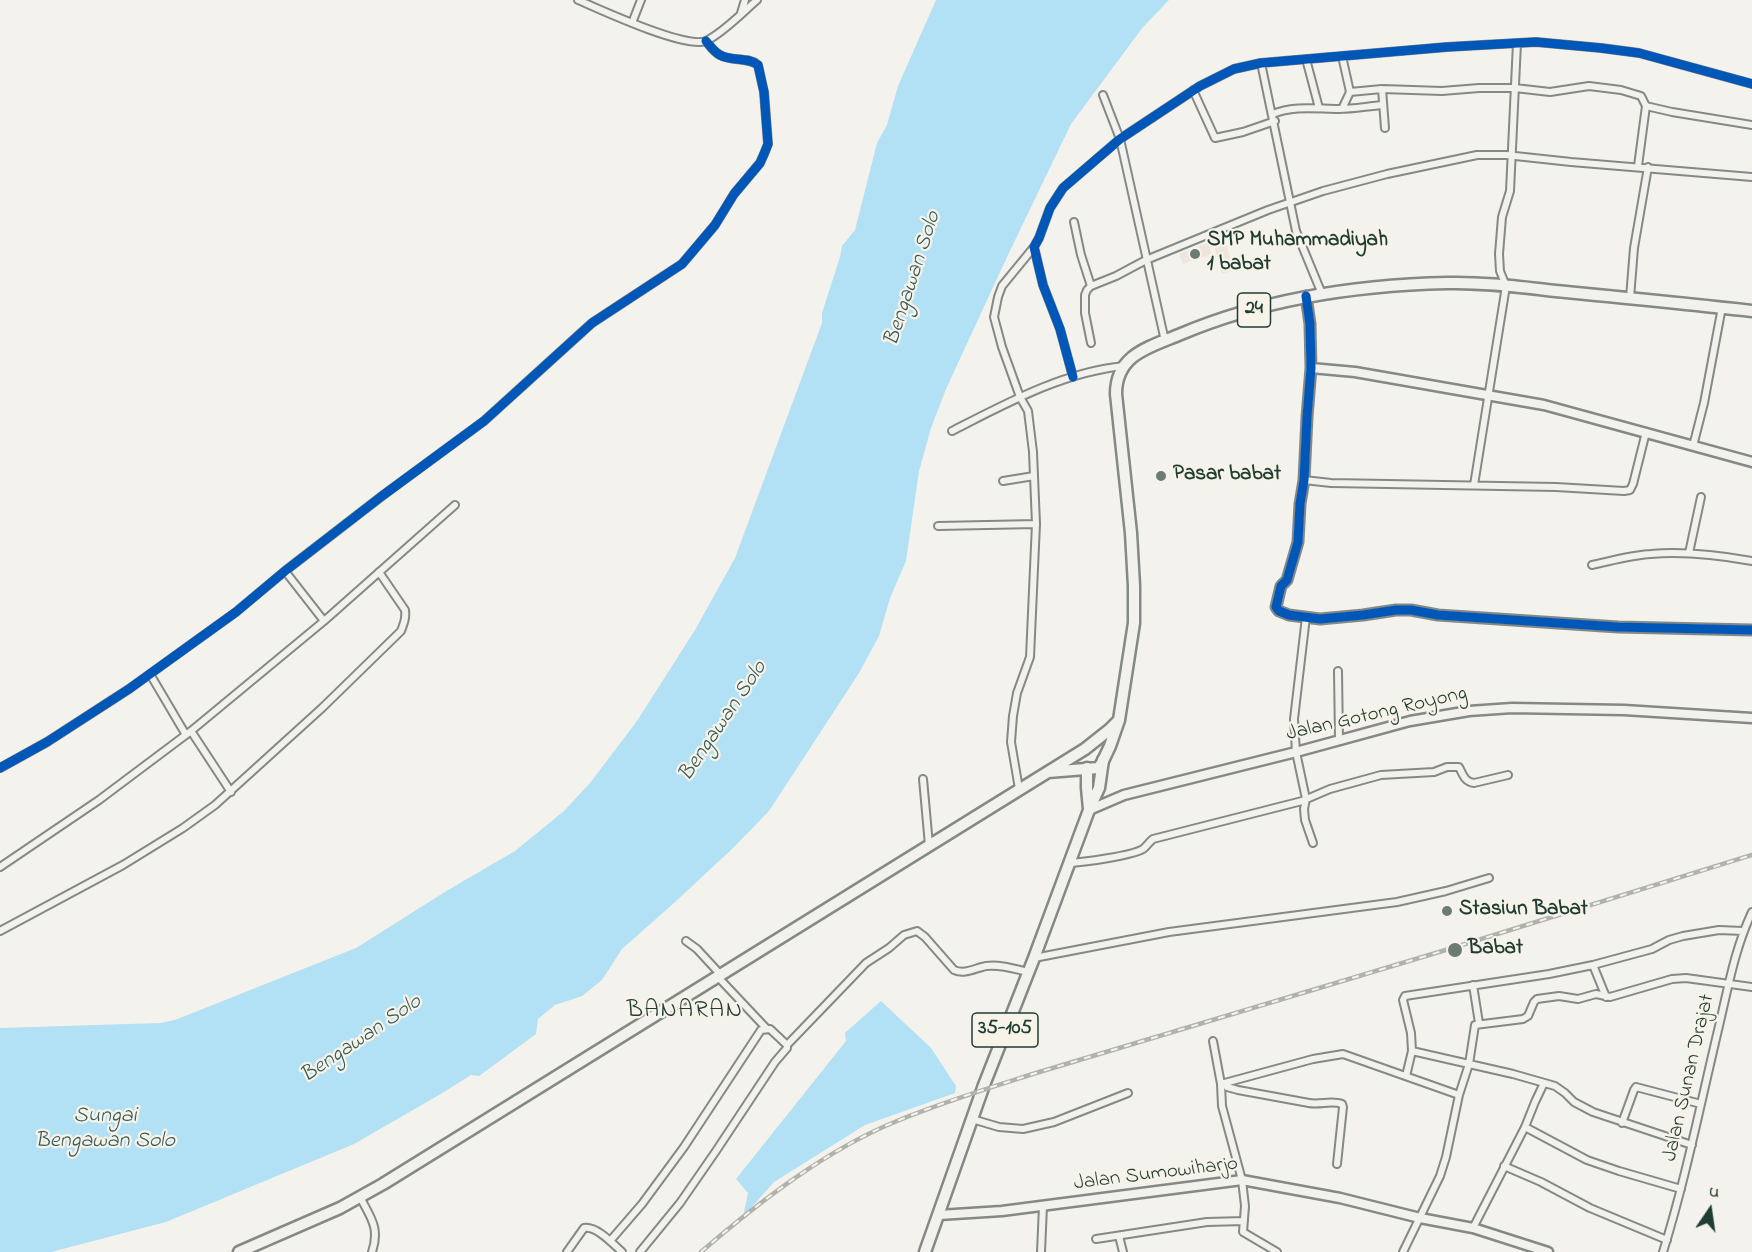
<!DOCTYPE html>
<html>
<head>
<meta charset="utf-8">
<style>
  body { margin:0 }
  #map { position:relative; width:1752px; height:1252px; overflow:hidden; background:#f4f2ec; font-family:"Indie Flower",sans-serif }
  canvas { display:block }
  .north { position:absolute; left:1680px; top:1180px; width:60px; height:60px; -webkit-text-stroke:4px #f7f3e8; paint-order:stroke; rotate:13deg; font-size:16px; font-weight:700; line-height:24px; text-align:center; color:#1f3d34 }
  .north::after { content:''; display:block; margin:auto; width:21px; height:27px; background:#1f3d34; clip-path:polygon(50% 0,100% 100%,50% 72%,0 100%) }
</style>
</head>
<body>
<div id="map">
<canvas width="1752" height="1252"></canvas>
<div class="north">U</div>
</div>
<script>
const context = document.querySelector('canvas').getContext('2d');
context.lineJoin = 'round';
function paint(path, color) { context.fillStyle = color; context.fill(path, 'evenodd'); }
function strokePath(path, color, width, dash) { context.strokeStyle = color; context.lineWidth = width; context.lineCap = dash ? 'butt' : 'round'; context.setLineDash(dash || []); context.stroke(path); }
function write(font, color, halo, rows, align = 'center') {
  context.font = font + ' "Indie Flower",sans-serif'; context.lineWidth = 4.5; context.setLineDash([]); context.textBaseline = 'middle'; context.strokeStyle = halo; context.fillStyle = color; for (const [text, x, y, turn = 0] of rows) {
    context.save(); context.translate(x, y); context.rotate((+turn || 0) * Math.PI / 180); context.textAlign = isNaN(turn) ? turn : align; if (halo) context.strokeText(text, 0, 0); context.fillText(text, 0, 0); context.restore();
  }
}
const built = new Path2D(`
  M 1223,234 L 1234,270 L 1222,274 L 1212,238 Z
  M 1208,243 L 1212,254 L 1183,264 L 1179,254 Z`);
const water = new Path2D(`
  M 936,0 L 1169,0 L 1143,27 L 1071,124 L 1007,257 L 946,389 L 931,428 L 919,471 L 906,561 L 890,598 L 879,636 L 859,673 L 769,811 L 733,848 L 674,903 L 622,949 L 602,980 L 582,996 L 555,1005 L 538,1019 L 536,1034 L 479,1076 L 471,1075 L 439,1095 L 354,1144 L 166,1222 L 51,1252 L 0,1252 L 0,1028 L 160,1023 L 175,1020 L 356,948 L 448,890 L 515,851 L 564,811 L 590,783 L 637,721 L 695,630 L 735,558 L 822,323 L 822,313 L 840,257 L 842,246 L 855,230 L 877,143 L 887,125 L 898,86 Z
  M 881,1001 L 931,1048 L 956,1086 L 955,1093 L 865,1125 L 774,1182 L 743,1217 L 748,1193 L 736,1179 L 846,1041 L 845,1033 Z`);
const minor = new Path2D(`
  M 578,0 C 601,10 685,49 706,41 C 723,33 743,12 757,0
  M 741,13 L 745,0
  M 632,23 L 641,0
  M 1342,56 L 1350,92 L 1382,89 L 1442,91 L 1479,88 L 1515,88 L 1550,92 L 1589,86 L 1621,90 L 1641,96 L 1646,106 L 1672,112 L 1752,125
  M 1306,59 L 1319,108
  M 1261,63 L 1296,231 L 1322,294
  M 1382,89 L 1385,128
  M 1193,90 L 1215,138 L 1243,132 L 1275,121
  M 1103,95 L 1120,139 L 1165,341
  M 1342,109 L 1350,92
  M 1273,114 C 1293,105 1318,109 1339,109 C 1354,109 1368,106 1383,105
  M 1638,166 L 1646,106
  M 1074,222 L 1081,255 L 1091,286
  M 1630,298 L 1634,248 L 1648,167
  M 1091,343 L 1085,313 L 1085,295 L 1087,290 L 1091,286 L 1116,276 L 1146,260 L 1268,210 L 1323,191 L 1387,174 L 1477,155 L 1506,155 L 1571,162 L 1752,177
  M 1073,377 L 1060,329 L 1043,285 L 1034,247 L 1039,238 L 1050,208 L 1063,188 L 1120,139 L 1200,86 L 1234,69 L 1261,63 L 1447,47 L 1536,42 L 1601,48 L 1639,53 L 1752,84
  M 952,431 C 1007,403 1063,372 1124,366
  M 1693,446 L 1704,403 L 1722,307
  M 1304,480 L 1331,483 L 1556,487 L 1624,491 L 1630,490 L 1633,484 L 1646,432
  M 1003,481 L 1034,476
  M 1474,485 L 1506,286 L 1500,271 L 1499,254 L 1502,217 L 1510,191 L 1517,43
  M 938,526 L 1036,524
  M 1689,553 L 1701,497
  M 1592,565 C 1611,561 1631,555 1651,554 C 1685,551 1718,555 1752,561
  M 285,571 L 324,621
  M 1306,617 L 1294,719 L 1296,752 L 1306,799 L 1304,809 L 1305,820 L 1313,843
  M 1338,671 L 1339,740
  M 150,674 L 186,735
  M 191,731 L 231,792
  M 0,768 L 47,742 L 129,689 L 236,612 L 285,571 L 382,496 L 484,421 L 592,323 L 682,264 L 715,225 L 734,194 L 760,163 L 764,154 L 768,144 L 764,92 L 758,65 C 747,56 732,62 720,55 C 714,52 710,46 706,41
  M 923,779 L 929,845
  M 1019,789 L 1011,742 L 1013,716 L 1017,693 L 1030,657 L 1036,524 L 1033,452 L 1028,411 L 1020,397 L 1002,347 L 994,317 L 998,297 L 1002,286 L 1034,247
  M 1070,863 C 1084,862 1131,856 1143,849 C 1147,846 1149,842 1153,839 L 1302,801 L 1330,789 L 1381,775 L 1434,772 L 1447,767 L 1459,767 C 1463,775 1465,782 1474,783 L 1508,775
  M 0,867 L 99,800 L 191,731 L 324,621 L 455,505
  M 0,931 L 123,865 L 183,828 L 215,805 L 322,708 L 401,631 C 404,623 406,618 405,610 L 379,572
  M 686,941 L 697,949 L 720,974
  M 1034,958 L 1169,932 L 1397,902 L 1446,891 L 1489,878
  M 1593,965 L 1606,997
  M 717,976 L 766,1028
  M 1473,985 L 1479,1023
  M 1213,1041 L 1221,1084 L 1222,1106 L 1242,1180 L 1245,1206 L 1243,1232 L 1277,1252
  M 1412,1051 L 1513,1074 L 1555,1086 L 1565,1093 L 1574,1102 L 1593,1112 L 1692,1145
  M 1406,1076 L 1412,1051 L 1411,1033 L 1403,1000 L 1405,996 L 1549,974 L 1593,965 L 1652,949 L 1669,940 L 1683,936 L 1719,930 L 1743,931
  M 1225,1083 L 1227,1087 L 1238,1090 L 1309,1103 C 1320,1105 1332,1100 1342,1104 L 1343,1107 L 1337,1164
  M 1221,1084 L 1313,1059 L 1343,1054 L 1459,1095
  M 972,1119 L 999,1127 L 1023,1129 L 1054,1122 L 1128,1093
  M 1622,1123 L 1634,1090 L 1636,1087 L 1701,1104
  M 1525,1127 L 1587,1160 L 1619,1171 L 1681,1189
  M 1504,1166 L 1541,1182 L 1590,1208 L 1667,1240
  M 360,1197 C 371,1218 380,1228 372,1252
  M 1473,1228 L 1525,1127 L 1535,1102 L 1544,1083
  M 1119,1236 L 1123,1252
  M 1096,1239 L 1207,1222 L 1244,1221
  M 610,1241 L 642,1204 L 684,1147 L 761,1030 L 770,1029 L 787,1045 L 866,963 L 889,948 L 904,935 L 917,931 L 925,937 L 954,970 C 965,975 975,968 986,966 C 1000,964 1015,969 1028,972
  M 567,1252 L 584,1228 C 597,1226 613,1244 622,1252
  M 640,1252 L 680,1203 L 716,1151 L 775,1062 L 787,1048 L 787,1045
  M 1041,1252 L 1043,1206
  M 1403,1252 L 1440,1176 L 1446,1157 L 1459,1095 L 1469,1064 L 1475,1025 L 1523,1019 L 1528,1016 L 1534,1002 L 1537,999 L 1559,996 L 1578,999 L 1596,994 L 1610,997 L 1672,979 L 1686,978 L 1752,987
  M 1663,1252 C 1686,1178 1701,1101 1719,1026 C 1728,988 1735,948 1752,912`);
const tertiary = new Path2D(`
  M 1306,296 L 1310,324 L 1311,368 L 1307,417 L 1304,480 L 1300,504 L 1298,542 L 1287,580 L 1281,586 L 1276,607 L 1279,611 L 1289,615 L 1320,619 L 1363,615 L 1396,610 L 1411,610 L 1438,615 L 1618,627 L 1752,630
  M 1311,368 L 1355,372 L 1544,405 L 1752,462
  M 1089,810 L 1124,795 L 1296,752 L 1410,721 L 1469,711 L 1512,708 L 1624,710 L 1752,718
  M 939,1215 L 1002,1211 L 1242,1180 L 1340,1198 L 1420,1218 L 1473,1228 L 1548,1252`);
const primary = new Path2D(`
  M 1087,768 L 1087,788 L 1089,809
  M 925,1252 L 984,1085 L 1034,958 L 1089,810 L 1099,788 L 1103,760`);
const trunk = new Path2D(`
  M 1048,772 L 1098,768 L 1102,763 L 1110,746 L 1119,720 L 1134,623 L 1134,586 L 1131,533 L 1116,394 C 1116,354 1150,347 1181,334 C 1264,299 1357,285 1448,283 C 1487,282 1527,288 1566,292 C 1628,298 1690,304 1752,311
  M 239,1252 L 340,1208 L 383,1184 L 1085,749 L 1109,730 L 1117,722`);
const rail = new Path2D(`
  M 701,1252 C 759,1202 826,1150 897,1121 C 943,1102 989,1088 1036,1073 L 1449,949 L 1752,855`);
const cycleway = new Path2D(`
  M 1306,296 L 1310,324 L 1311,368 L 1307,417 L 1304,480 L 1300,504 L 1298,542 L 1287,580 L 1281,586 L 1276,607 L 1279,611 L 1289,615 L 1320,619 L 1363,615 L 1396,610 L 1411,610 L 1438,615 L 1618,627 L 1752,630
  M 1073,377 L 1060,329 L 1043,285 L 1034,247 L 1039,238 L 1050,208 L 1063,188 L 1120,139 L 1200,86 L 1234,69 L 1261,63 L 1447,47 L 1536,42 L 1601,48 L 1639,53 L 1752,84
  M 0,768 L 47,742 L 129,689 L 236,612 L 285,571 L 382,496 L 484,421 L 592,323 L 682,264 L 715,225 L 734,194 L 760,163 L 764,154 L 768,144 L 764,92 L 758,65 C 747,56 732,62 720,55 C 714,52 710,46 706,41`);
const markers = [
  [1195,254,6,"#6a7c74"],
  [1161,476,6,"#6a7c74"],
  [1447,911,6,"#6a7c74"],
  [1455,950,8,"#6a7c74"]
];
const shields = [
  [1254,310,33],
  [1005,1030,66]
];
const shieldNames = [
  ["24",1254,310],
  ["35-105",1005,1030]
];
const poiNames = [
  ["SMP Muhammadiyah",1207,242],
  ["1 babat",1207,266],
  ["Pasar babat",1173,476],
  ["Stasiun Babat",1459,911],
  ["Babat",1468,950]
];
const streetNames = [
  ["Jalan Gotong Royong",1377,715,-13],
  ["Jalan Sunan Drajat",1690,1078,-77],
  ["Jalan Sumowiharjo",1156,1175,-7]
];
const waterNames = [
  ["Bengawan Solo",914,279,-72],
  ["Bengawan Solo",724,722,-56],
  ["Bengawan Solo",362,1040,-34],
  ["Sungai",105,1117],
  ["Bengawan Solo",105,1142]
];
const quarterNames = [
  ["BANARAN",685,1012]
];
paint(built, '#f0e5dc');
paint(water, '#b2e0f4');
strokePath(minor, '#848985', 10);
strokePath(tertiary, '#848985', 13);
strokePath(primary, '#848985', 15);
strokePath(trunk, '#848985', 15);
strokePath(minor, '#f2f1ed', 6);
strokePath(tertiary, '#f2f1ed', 8);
strokePath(primary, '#f2f1ed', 10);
strokePath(trunk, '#f2f1ed', 10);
strokePath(rail, '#b0b2ae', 4.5);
strokePath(rail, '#f7f3e8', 2, [7]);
strokePath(cycleway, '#0057b8', 9);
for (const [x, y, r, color] of markers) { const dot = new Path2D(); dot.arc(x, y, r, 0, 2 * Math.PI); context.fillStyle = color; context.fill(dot); strokePath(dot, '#f7f3e8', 2); }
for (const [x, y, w] of shields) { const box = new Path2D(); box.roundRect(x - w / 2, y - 17, w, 34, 4.5); context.fillStyle = '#f7f3e8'; context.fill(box); strokePath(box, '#1f3d34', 1.5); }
write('bold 20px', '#1f3d34', null, shieldNames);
write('bold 21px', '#1f3d34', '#f7f3e8', poiNames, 'left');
write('21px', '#1f3d34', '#f7f3e8', streetNames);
write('italic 22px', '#375c5b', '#f7f3e8', waterNames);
context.letterSpacing = '1.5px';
write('24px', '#1f3d34', '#f7f3e8', quarterNames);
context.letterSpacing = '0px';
</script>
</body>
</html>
